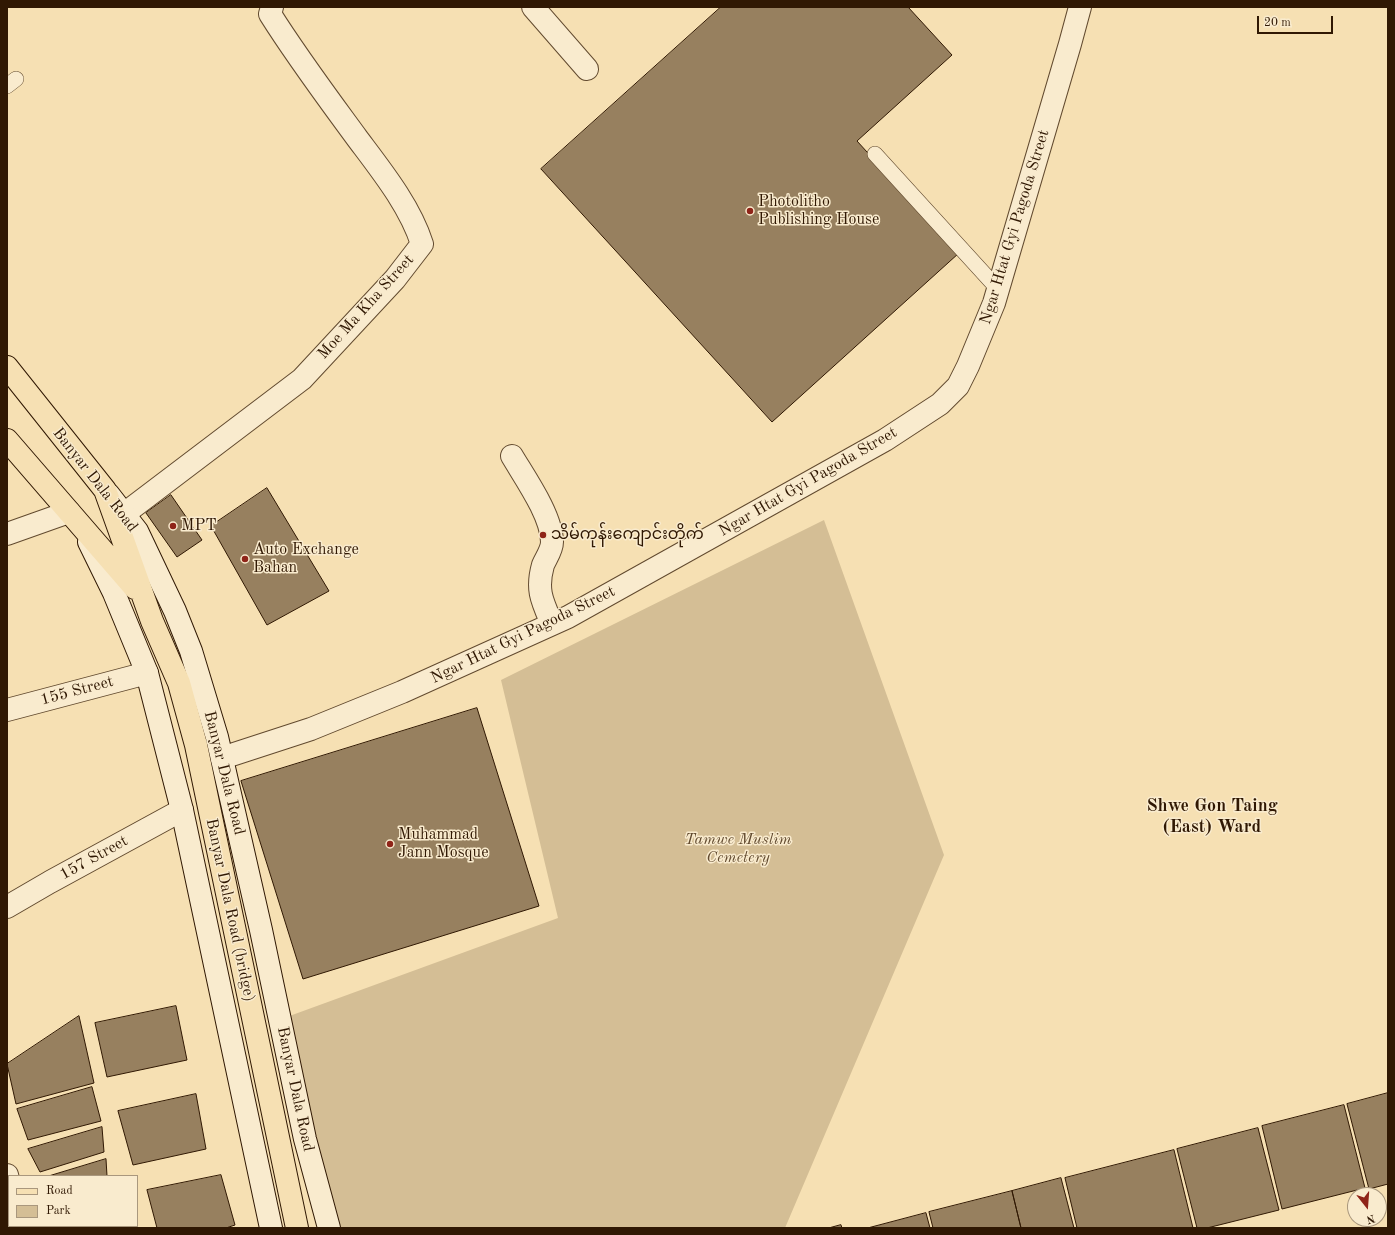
<!DOCTYPE html>
<html>
<head>
<meta charset="utf-8">
<style>
  body { margin:0 }
  #map { position:relative; width:1395px; height:1235px; overflow:hidden; background:#f6e0b3; font-family:"Old Standard TT",serif }
  canvas { display:block }
  .frame { position:absolute; inset:0; border:8px solid #301803; pointer-events:none }
  .legend { position:absolute; left:8px; top:1175px; width:130px; height:52px; box-sizing:border-box; background:#f9ebce; border:1px solid #a9977d; margin:0; padding:5px 7px; list-style:none; font-size:12px; color:#301803 }
  .legend li { display:flex; align-items:center; gap:8px; height:20px }
  .legend b { width:20px; border:1px solid #a9977d }
  .north { position:absolute; left:1347px; top:1187px; width:40px; height:40px; box-sizing:border-box; background:#f9ebce; border:1px solid #a9977d; border-radius:50%; rotate:163deg; font-size:11px; font-weight:700; line-height:16px; text-align:center; color:#301803 }
  .north::after { content:''; display:block; margin:auto; width:14px; height:18px; background:#8f2418; clip-path:polygon(50% 0,100% 100%,50% 72%,0 100%) }
  .scale { position:absolute; left:1257px; top:16px; width:76px; height:18px; box-sizing:border-box; border:2px solid #301803; border-top:0; padding-left:5px; font-size:12px; line-height:14px; white-space:nowrap; color:#301803; -webkit-text-stroke:3px #f9ebce; paint-order:stroke }
</style>
</head>
<body>
<div id="map">
<canvas width="1395" height="1235"></canvas>
<div class="frame"></div>
<ul class="legend">
<li><b style="height:5px;background:#f6e0b3"></b>Road</li>
<li><b style="height:11px;background:#d4be95"></b>Park</li>
</ul>
<div class="north">N</div>
<div class="scale">20 m</div>
</div>
<script>
const context = document.querySelector('canvas').getContext('2d');
context.lineJoin = 'round';
function paint(path, color) { context.fillStyle = color; context.fill(path, 'evenodd'); }
function strokePath(path, color, width, dash) { context.strokeStyle = color; context.lineWidth = width; context.lineCap = dash ? 'butt' : 'round'; context.setLineDash(dash || []); context.stroke(path); }
function write(font, color, halo, rows, align = 'center') {
  context.font = font + ' "Old Standard TT","Noto Sans Myanmar",serif'; context.lineWidth = 3; context.setLineDash([]); context.textBaseline = 'middle'; context.strokeStyle = halo; context.fillStyle = color; for (const [text, x, y, turn = 0] of rows) {
    context.save(); context.translate(x, y); context.rotate((+turn || 0) * Math.PI / 180); context.textAlign = isNaN(turn) ? turn : align; if (halo) context.strokeText(text, 0, 0); context.fillText(text, 0, 0); context.restore();
  }
}
const green = new Path2D(`
  M 824,520 L 944,855 L 785,1228 L 337,1228 L 284,1018 L 558,918 L 501,680 Z`);
const building = new Path2D(`
  M 721,7 L 908,7 L 952,55 L 857,141 L 959,253 L 772,422 L 541,169 Z
  M 267,488 L 329,591 L 267,625 L 211,526 Z
  M 171,495 L 202,540 L 177,557 L 146,513 Z
  M 477,708 L 539,906 L 303,979 L 241,781 Z
  M 176,1006 L 187,1060 L 107,1077 L 95,1023 Z
  M 79,1016 L 94,1083 L 16,1104 L 7,1064 Z
  M 92,1087 L 101,1121 L 28,1140 L 17,1109 Z
  M 1388,1093 L 1388,1184 L 1369,1189 L 1347,1104 Z
  M 196,1094 L 206,1149 L 133,1165 L 118,1111 Z
  M 1344,1105 L 1365,1188 L 1282,1209 L 1262,1126 Z
  M 102,1127 L 104,1152 L 40,1172 L 28,1149 Z
  M 1258,1128 L 1279,1210 L 1207,1228 L 1197,1228 L 1177,1149 Z
  M 1174,1150 L 1193,1228 L 1077,1228 L 1065,1178 Z
  M 106,1159 L 107,1176 L 49,1176 Z
  M 221,1175 L 235,1225 L 226,1228 L 157,1228 L 147,1190 Z
  M 1061,1178 L 1074,1228 L 1021,1228 L 1012,1191 Z
  M 1012,1191 L 1021,1228 L 933,1228 L 929,1212 Z
  M 926,1213 L 930,1228 L 868,1228 Z
  M 841,1225 L 842,1228 L 829,1228 Z`);
const lane = new Path2D(`
  M 7,86 L 16,79
  M 875,154 L 998,289`);
const street = new Path2D(`
  M 533,7 L 587,69
  M 512,456 C 525,478 552,516 552,542 C 552,550 546,558 543,565 C 536,590 542,601 552,624
  M 124,514 L 302,379 L 395,279 L 422,244 C 410,206 381,170 357,138 C 327,97 297,57 270,14 L 272,7
  M 7,534 L 69,512
  M 7,710 L 147,673
  M 222,758 L 311,729 L 402,692 L 568,617 L 885,440 L 940,404 L 958,386 L 968,366 L 994,303 L 1070,44 L 1080,7
  M 7,907 L 50,882 L 182,810
  M 7,1175 L 9,1183
  M 20,1226 L 21,1228`);
const secondary = new Path2D(`
  M 109,495 L 137,531 L 175,611 L 191,651 L 217,737 L 261,930 L 305,1139 L 329,1228
  M 89,542 L 114,593 L 147,673 L 182,810 L 271,1228`);
const primary = new Path2D(`
  M 7,367 L 105,490 L 152,621 L 179,683 L 196,745 L 297,1228
  M 7,440 L 135,588`);
const markers = [
  [750,211,4,"#8f2418"],
  [173,526,4,"#8f2418"],
  [543,535,4,"#8f2418"],
  [245,559,4,"#8f2418"],
  [390,844,4,"#8f2418"]
];
const poiNames = [
  ["Photolitho",758,202],
  ["Publishing House",758,220],
  ["MPT",181,526],
  ["သိမ်ကုန်းကျောင်းတိုက်",551,535],
  ["Auto Exchange",253,550],
  ["Bahan",253,568],
  ["Muhammad",398,835],
  ["Jann Mosque",398,853]
];
const streetNames = [
  ["Ngar Htat Gyi Pagoda Street",1015,227,-73],
  ["Moe Ma Kha Street",366,307,-48],
  ["Banyar Dala Road",95,480,52],
  ["Ngar Htat Gyi Pagoda Street",808,482,-30],
  ["Ngar Htat Gyi Pagoda Street",523,635,-26],
  ["155 Street",77,691,-15],
  ["Banyar Dala Road",224,773,76],
  ["157 Street",94,858,-29],
  ["Banyar Dala Road (bridge)",230,910,78],
  ["Banyar Dala Road",295,1089,78]
];
const parkNames = [
  ["Tamwe Muslim",738,840],
  ["Cemetery",738,858]
];
const quarterNames = [
  ["Shwe Gon Taing",1212,806],
  ["(East) Ward",1212,827]
];
paint(green, '#d4be95');
paint(building, '#97805f');
strokePath(building, '#301803', 1);
strokePath(lane, '#624a2f', 16);
strokePath(street, '#624a2f', 24);
strokePath(secondary, '#301803', 24);
strokePath(primary, '#301803', 24);
strokePath(lane, '#f9ebce', 15);
strokePath(street, '#f9ebce', 22);
strokePath(secondary, '#f9ebce', 22);
strokePath(primary, '#f6e0b3', 22);
for (const [x, y, r, color] of markers) { const dot = new Path2D(); dot.arc(x, y, r, 0, 2 * Math.PI); context.fillStyle = color; context.fill(dot); strokePath(dot, '#f9ebce', 1.5); }
write('16px', '#301803', '#f9ebce', poiNames, 'left');
write('16px', '#301803', '#f9ebce', streetNames);
write('italic 16px', '#614a2f', '#f9ebce', parkNames);
write('bold 18px', '#301803', '#f9ebce', quarterNames);
</script>
</body>
</html>
